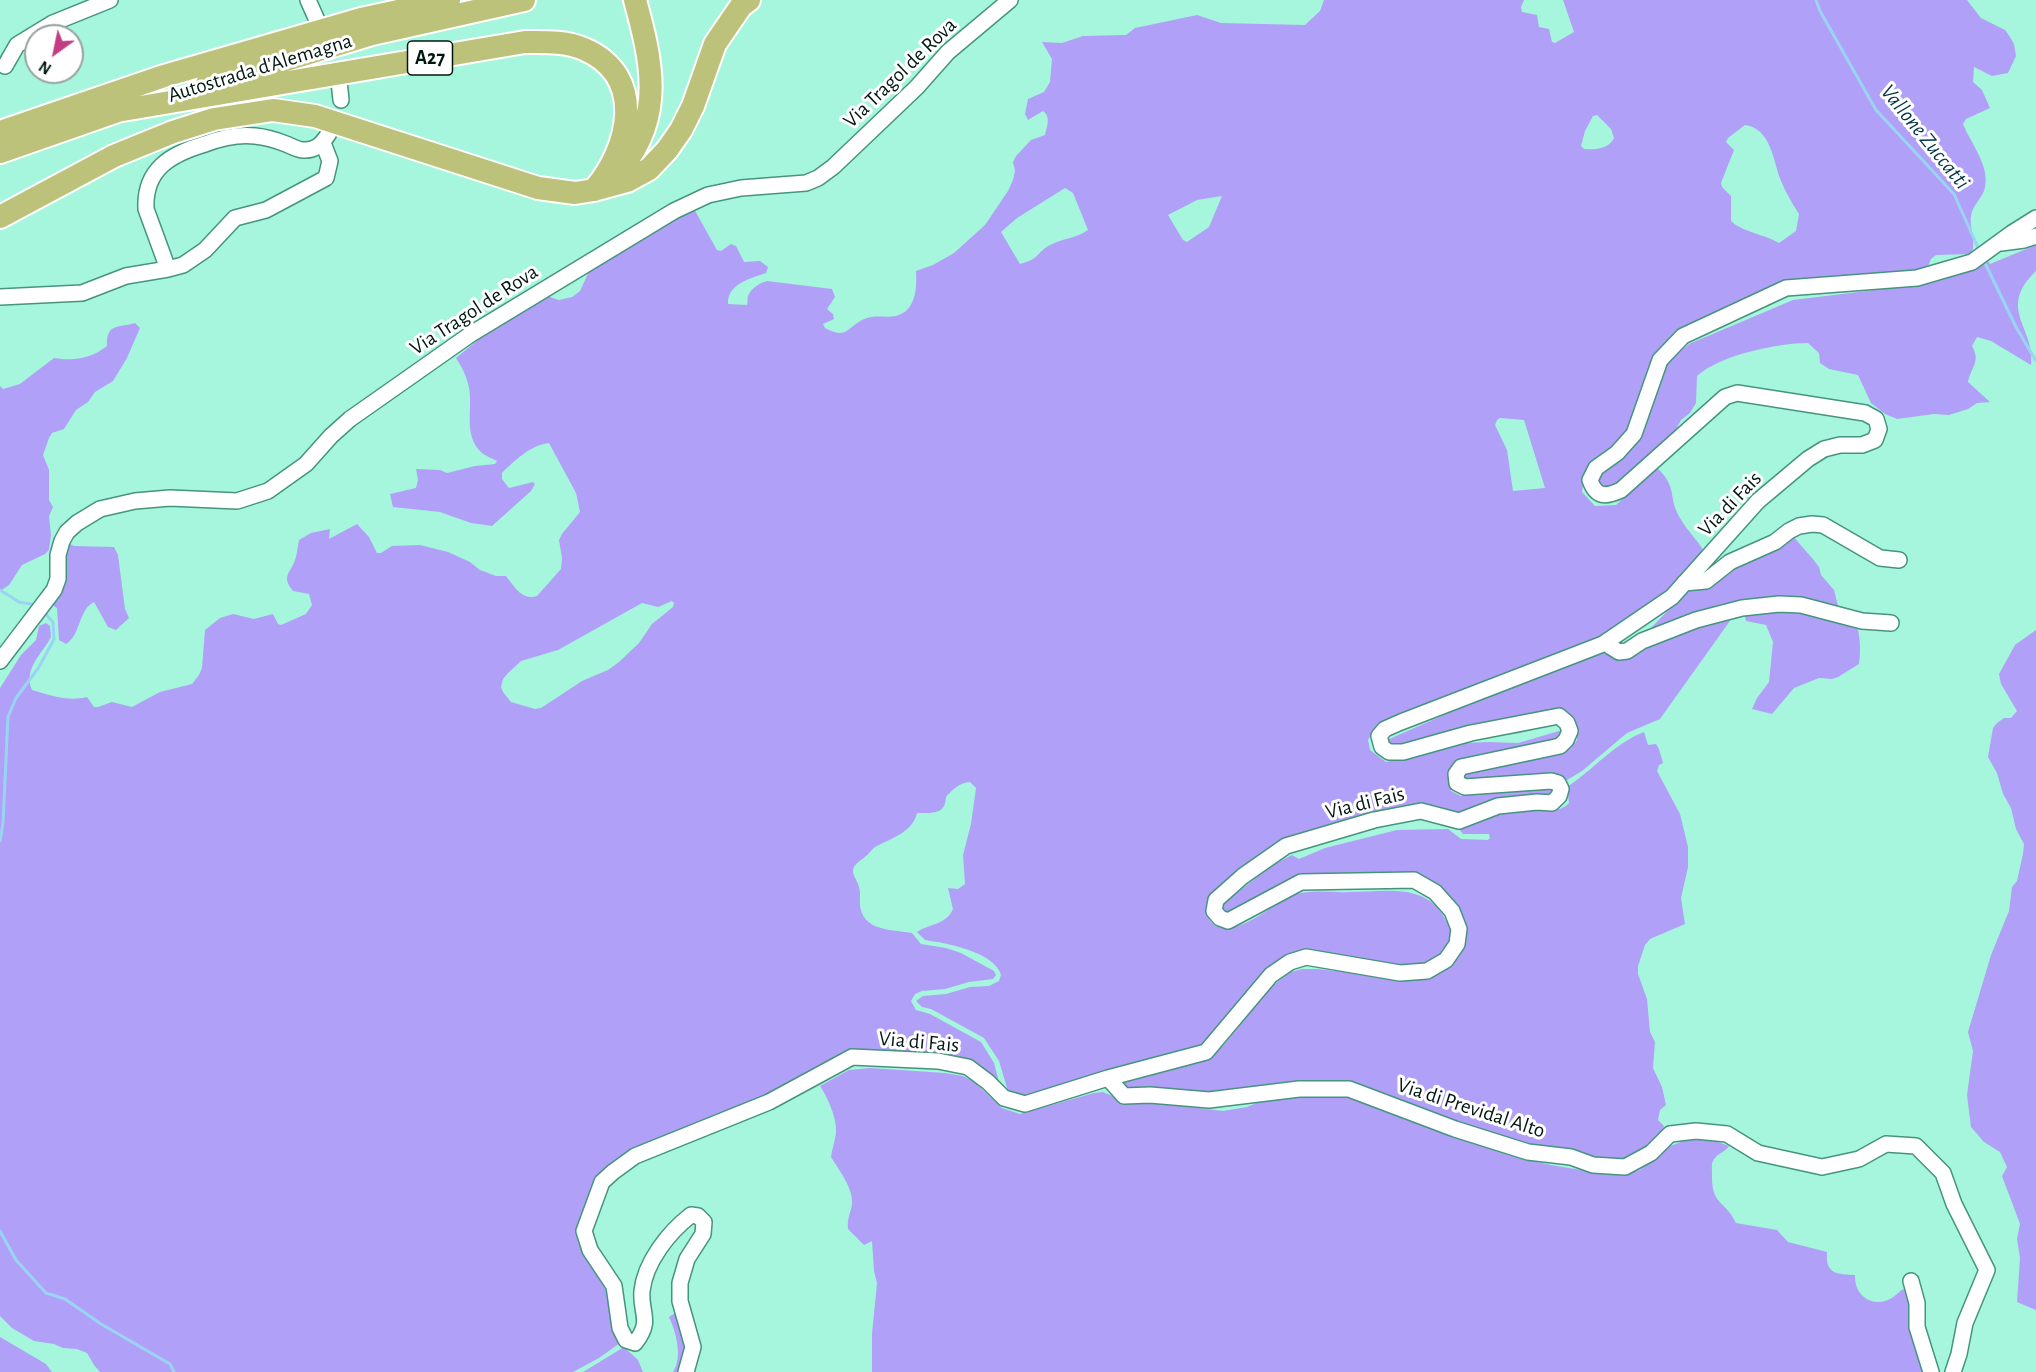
<!DOCTYPE html>
<html>
<head>
<meta charset="utf-8">
<style>
  body { margin:0 }
  #map { position:relative; width:2036px; height:1372px; overflow:hidden; background:#a6f6dd; font-family:"Alegreya Sans",sans-serif }
  canvas { display:block }
  .north { position:absolute; left:24px; top:24px; width:60px; height:60px; box-sizing:border-box; background:#fff; border:2px solid #99a29f; border-radius:50%; rotate:213deg; font-size:16px; font-weight:700; line-height:24px; text-align:center; color:#001710 }
  .north::after { content:''; display:block; margin:auto; width:21px; height:27px; background:#c23e83; clip-path:polygon(50% 0,100% 100%,50% 72%,0 100%) }
</style>
</head>
<body>
<div id="map">
<canvas width="2036" height="1372"></canvas>
<div class="north">N</div>
</div>
<script>
const context = document.querySelector('canvas').getContext('2d');
context.lineJoin = 'round';
function paint(path, color) { context.fillStyle = color; context.fill(path, 'evenodd'); }
function strokePath(path, color, width, dash) { context.strokeStyle = color; context.lineWidth = width; context.lineCap = dash ? 'butt' : 'round'; context.setLineDash(dash || []); context.stroke(path); }
function write(font, color, halo, rows, align = 'center') {
  context.font = font + ' "Alegreya Sans",sans-serif'; context.lineWidth = 6; context.setLineDash([]); context.textBaseline = 'middle'; context.strokeStyle = halo; context.fillStyle = color; for (const [text, x, y, turn = 0] of rows) {
    context.save(); context.translate(x, y); context.rotate((+turn || 0) * Math.PI / 180); context.textAlign = isNaN(turn) ? turn : align; if (halo) context.strokeText(text, 0, 0); context.fillText(text, 0, 0); context.restore();
  }
}
const forest = new Path2D(`
  M 1324,0 L 1524,0 L 1521,7 L 1522,12 L 1537,15 L 1539,27 L 1549,29 L 1552,42 L 1555,43 L 1574,32 L 1563,0 L 1967,0 L 1981,18 L 2005,30 L 2010,37 L 2014,44 L 2016,56 L 2008,73 L 1992,76 L 1974,67 L 1973,82 L 1982,90 L 1990,108 L 1966,119 L 1963,124 C 1971,144 1992,168 1984,191 C 1980,200 1972,207 1971,216 C 1969,228 1977,243 1971,254 L 1936,255 L 1931,259 L 1925,274 L 1797,289 L 1680,339 L 1628,431 L 1584,477 L 1582,492 L 1595,506 L 1616,505 L 1656,467 C 1679,488 1667,496 1680,518 C 1688,532 1700,542 1707,557 L 1684,580 L 1610,635 L 1373,731 L 1368,740 L 1370,750 L 1386,762 L 1466,743 L 1488,742 L 1518,743 L 1559,731 L 1563,733 L 1564,740 L 1450,773 L 1449,778 L 1451,791 L 1461,796 L 1481,790 L 1551,789 L 1556,790 L 1558,795 L 1470,816 L 1427,814 L 1295,844 L 1210,903 C 1202,916 1213,930 1229,928 C 1253,925 1272,904 1294,895 C 1310,889 1332,893 1349,892 C 1383,892 1424,882 1444,917 C 1449,926 1453,933 1453,943 L 1432,968 L 1299,960 L 1202,1048 L 1011,1101 L 999,1061 L 984,1038 L 931,1009 L 922,1007 L 916,1001 L 923,996 L 946,994 L 970,987 L 989,986 L 999,981 L 1001,975 C 995,952 946,943 925,940 L 917,932 C 931,923 946,925 953,909 L 948,888 L 958,889 L 965,884 L 963,855 L 971,824 L 976,788 L 970,782 C 959,783 953,789 946,797 C 945,815 933,813 917,813 C 913,832 890,839 875,847 C 871,850 869,854 865,857 C 861,860 854,864 853,870 C 852,877 861,883 860,896 C 857,931 887,929 912,933 L 921,944 L 946,948 L 961,953 L 994,971 L 996,975 L 993,979 L 969,982 L 945,989 L 922,991 L 915,994 L 911,1001 L 916,1010 L 930,1014 L 981,1042 L 994,1063 L 1003,1097 L 966,1069 L 854,1060 L 616,1169 L 580,1241 L 585,1256 L 609,1295 L 620,1343 L 599,1358 L 573,1372 L 100,1372 L 94,1365 L 87,1353 L 77,1349 L 63,1348 L 54,1344 L 34,1341 L 12,1328 L 0,1316 L 0,688 L 21,655 L 36,640 L 39,626 L 46,623 L 50,626 L 51,637 C 42,654 23,669 32,690 C 49,695 69,702 87,697 L 94,707 L 98,707 L 112,702 L 132,707 L 160,692 L 192,684 L 199,675 L 202,668 L 205,630 L 220,618 L 233,614 L 254,619 L 273,614 L 278,624 L 281,625 L 306,614 L 312,605 L 309,594 L 293,591 C 281,576 290,574 295,560 C 297,554 298,546 299,540 L 311,533 L 330,529 L 329,539 L 357,524 L 369,537 L 377,553 L 381,553 L 392,546 L 420,545 L 448,552 L 470,562 L 480,570 L 496,576 L 506,576 C 514,586 522,601 537,596 L 561,569 L 562,558 L 559,540 L 562,534 L 580,512 L 576,493 L 549,443 C 532,444 513,462 502,473 L 502,479 L 509,488 L 533,482 L 535,484 L 531,491 L 492,526 L 471,523 L 440,512 L 393,507 L 390,494 L 416,488 L 418,480 L 416,469 L 440,470 L 447,473 L 475,466 L 495,464 L 497,461 C 492,458 485,456 481,452 C 463,435 473,409 469,388 C 467,377 462,367 456,358 L 485,334 L 544,295 L 559,300 L 572,297 L 580,291 L 592,265 L 694,209 L 717,250 L 721,251 L 731,244 L 736,246 L 744,262 L 760,261 L 768,267 L 766,273 C 751,278 727,284 728,304 L 747,305 C 748,302 747,299 748,296 C 751,288 760,283 767,281 L 832,289 L 835,297 L 827,309 L 833,314 L 834,319 L 823,324 L 825,328 C 849,341 847,325 867,318 C 877,315 886,318 896,316 C 916,311 917,288 916,271 L 933,265 L 954,253 L 985,225 L 1008,191 L 1013,180 L 1015,171 L 1013,162 L 1016,156 L 1031,140 L 1045,135 C 1047,127 1051,116 1043,111 L 1028,120 L 1025,114 L 1028,99 L 1044,92 L 1050,82 L 1052,59 L 1042,42 L 1062,43 L 1083,36 L 1126,35 L 1135,28 L 1197,15 L 1221,23 L 1305,25 L 1320,11 ZM 1597,115 L 1611,129 L 1614,138 C 1609,149 1595,150 1584,149 L 1581,146 L 1585,131 L 1593,116 ZM 1745,125 C 1772,129 1773,162 1781,181 C 1786,193 1792,203 1799,214 L 1796,231 L 1779,243 C 1766,235 1740,231 1731,221 L 1731,196 L 1722,187 L 1721,183 L 1734,150 L 1726,142 L 1728,138 ZM 1065,188 L 1073,193 L 1088,230 C 1075,239 1062,238 1048,246 C 1036,254 1039,259 1020,264 L 1001,232 L 1017,218 ZM 1222,196 L 1209,227 L 1187,242 L 1183,240 L 1168,215 L 1197,200 ZM 1500,418 L 1524,420 L 1545,488 L 1513,491 L 1507,450 L 1495,425 L 1497,420 ZM 672,601 L 674,603 L 673,607 L 652,624 L 639,643 L 619,662 L 608,670 L 582,681 L 541,708 L 535,709 L 511,702 L 503,692 L 501,687 L 503,679 L 508,673 L 521,661 L 558,650 L 642,603 L 658,607 Z
  M 2036,245 L 2036,271 C 1996,309 2036,328 2031,365 L 1991,341 L 1977,337 L 1972,346 C 1981,362 1971,367 1968,382 L 1990,402 L 1977,403 L 1968,409 L 1949,415 L 1934,414 L 1897,419 L 1885,414 L 1871,403 L 1858,375 L 1829,369 L 1820,363 L 1819,353 L 1808,343 C 1778,343 1720,355 1697,376 L 1696,403 L 1690,413 L 1681,420 L 1667,446 L 1615,494 L 1592,481 L 1616,461 L 1661,372 L 1670,360 L 1689,344 L 1793,300 L 1932,283 L 1949,278 L 1987,260 L 1990,264 Z
  M 135,323 L 140,328 L 127,358 L 113,381 L 95,392 L 88,402 L 76,410 L 64,429 L 52,433 L 49,438 L 43,455 L 49,470 L 49,500 L 53,507 L 49,516 L 51,535 L 49,550 L 45,554 L 22,565 L 9,585 L 0,591 L 0,386 L 3,389 L 20,384 L 54,358 C 74,361 90,359 107,346 C 106,322 120,328 135,323 Z
  M 1792,535 L 1812,558 L 1819,567 L 1821,575 L 1834,590 L 1838,606 L 1833,610 L 1789,601 L 1636,638 L 1651,628 L 1688,590 Z
  M 66,542 L 74,546 L 114,547 L 118,555 L 125,609 L 129,618 L 116,630 L 108,627 L 94,602 C 78,610 81,635 66,644 L 59,640 L 57,608 L 51,604 Z
  M 1775,607 L 1857,625 C 1860,637 1861,651 1859,664 L 1838,677 L 1832,679 L 1819,678 L 1794,688 L 1772,714 L 1752,709 L 1757,698 L 1769,682 L 1773,642 L 1766,625 L 1746,621 L 1743,610 Z
  M 1737,611 L 1660,719 L 1627,733 L 1582,771 L 1562,783 L 1459,783 L 1464,775 L 1564,752 L 1570,749 L 1577,740 L 1577,733 L 1564,722 L 1520,733 L 1391,750 L 1387,740 L 1485,697 L 1588,658 Z
  M 2036,630 L 2036,1310 L 2017,1302 L 2020,1258 L 2017,1239 L 2020,1224 L 2002,1176 L 2007,1167 L 2000,1152 L 1984,1142 L 1971,1127 L 1967,1095 L 1973,1051 L 1968,1032 L 1991,955 L 2009,911 L 2012,887 L 2017,881 L 2023,854 L 2024,844 L 2016,829 L 2011,808 L 2003,794 L 1997,773 L 1988,757 L 1993,728 L 1997,723 L 2004,718 L 2011,718 L 2017,711 L 2001,684 L 1999,674 L 2015,645 Z
  M 1644,732 L 1648,745 L 1656,744 L 1659,749 L 1663,763 L 1659,765 L 1657,771 L 1680,814 L 1688,847 L 1688,867 L 1681,898 L 1685,924 L 1650,939 L 1645,945 L 1638,966 L 1638,974 L 1647,999 L 1650,1032 L 1655,1042 L 1653,1068 L 1662,1087 L 1666,1105 L 1660,1110 L 1658,1120 L 1664,1126 L 1658,1145 L 1637,1164 L 1575,1162 L 1353,1091 L 1251,1099 L 1124,1096 L 1120,1083 L 1125,1081 L 1214,1052 L 1224,1045 L 1272,986 L 1291,972 L 1302,969 L 1318,969 L 1397,978 L 1423,979 L 1439,974 L 1450,967 L 1459,957 L 1463,941 L 1453,913 L 1419,886 L 1300,886 L 1222,917 L 1222,905 L 1271,866 L 1292,855 L 1299,859 L 1325,848 L 1397,830 L 1448,829 L 1461,839 L 1488,840 L 1490,838 L 1489,834 L 1463,834 L 1458,828 C 1479,825 1498,808 1520,808 C 1536,807 1557,816 1569,803 L 1567,787 C 1593,770 1615,743 1644,732 Z
  M 870,1068 L 945,1073 L 963,1076 L 974,1082 L 1002,1108 L 1020,1114 L 1094,1093 L 1103,1092 L 1117,1098 L 1223,1111 L 1247,1107 L 1273,1096 L 1339,1094 L 1389,1109 L 1473,1143 L 1511,1156 L 1551,1165 L 1605,1174 L 1626,1173 L 1640,1170 L 1668,1147 L 1691,1138 L 1704,1137 L 1729,1146 C 1725,1152 1719,1153 1715,1158 C 1711,1162 1712,1167 1712,1172 C 1711,1207 1724,1198 1736,1223 L 1777,1230 L 1788,1242 L 1827,1252 C 1825,1275 1838,1274 1855,1275 C 1854,1296 1873,1309 1892,1298 C 1897,1295 1899,1291 1904,1289 L 1906,1291 L 1928,1372 L 872,1372 L 872,1334 L 877,1283 L 874,1271 L 872,1241 L 864,1245 L 848,1229 C 847,1219 850,1214 852,1205 C 854,1189 839,1170 831,1157 C 832,1149 835,1141 836,1133 C 837,1118 828,1098 820,1086 L 849,1070 Z
  M 678,1311 L 687,1346 L 681,1372 L 673,1372 C 683,1357 676,1332 669,1317 Z
  M 0,1337 L 46,1364 L 52,1372 L 0,1372 Z
  M 624,1347 L 638,1360 L 643,1372 L 583,1372 Z`);
const stream = new Path2D(`
  M 1816,0 L 1820,11 L 1876,110 L 1954,194 L 1979,250
  M 1983,259 L 2016,327 L 2036,361
  M 0,590 L 19,602 L 36,605
  M 0,841 L 3,823 L 8,717 L 16,698 L 39,667 L 54,639 L 53,622 L 43,611
  M 0,1231 L 16,1260 L 46,1293 L 65,1299 L 101,1324 L 170,1364 L 174,1372`);
const minor = new Path2D(`
  M 308,0 L 316,18
  M 5,66 L 17,45 L 53,23 L 110,0
  M 339,81 L 341,100
  M 2001,243 L 2024,240 L 2036,236
  M 168,269 L 146,209 C 144,169 171,154 205,144 C 221,138 238,134 255,136 C 265,137 276,140 286,144 C 291,146 298,150 303,150 C 316,151 323,143 329,133
  M 0,297 L 82,293 L 126,276 L 168,269 L 183,265 L 205,250 L 235,218 L 266,210 L 326,178 L 330,161 L 323,143
  M 1684,583 L 1706,581 L 1730,562 L 1775,542 L 1789,531 L 1799,526 L 1812,524 L 1823,525 L 1880,558 L 1899,560
  M 1607,641 L 1611,647 L 1619,652 L 1627,651 L 1642,641 L 1696,620 L 1742,608 L 1779,604 L 1801,605 L 1862,621 L 1891,623
  M 0,661 L 54,590 L 58,579 L 58,555 L 62,541 L 67,532 L 77,523 L 100,509 L 135,501 L 170,498 L 237,501 L 268,491 L 306,464 L 331,436 L 350,419 L 471,334 L 674,211 L 708,195 L 741,188 L 806,183 L 818,178 L 833,167 L 917,87 L 948,52 L 1010,0
  M 1108,1078 L 1124,1096 L 1150,1095 L 1209,1100 L 1299,1089 L 1349,1089 L 1455,1129 L 1528,1152 L 1571,1157 L 1593,1165 L 1625,1167 L 1651,1153 L 1670,1134 L 1696,1131 L 1727,1134 L 1758,1153 L 1822,1167 L 1859,1159 L 1886,1144 L 1916,1146 L 1943,1173 L 1954,1204 L 1987,1270 L 1965,1323 L 1959,1354 L 1953,1372
  M 1911,1281 L 1917,1303 L 1917,1327 L 1931,1372
  M 686,1372 L 693,1347 L 680,1301 L 680,1283 L 687,1259 L 703,1234 L 704,1222 L 698,1216 L 691,1215 C 669,1232 645,1262 642,1291 C 640,1314 653,1320 635,1343 L 626,1340 L 620,1328 L 614,1286 L 590,1250 L 584,1231 L 602,1182 L 613,1172 L 635,1156 L 769,1102 L 852,1057 L 938,1061 L 968,1067 L 988,1082 L 1004,1098 L 1025,1104 L 1108,1078 L 1206,1052 L 1271,975 L 1290,962 L 1306,957 L 1400,973 L 1427,971 L 1446,960 L 1457,944 L 1459,929 L 1452,911 L 1435,892 L 1414,880 L 1301,882 L 1228,921 L 1220,918 L 1214,911 L 1216,900 L 1243,876 L 1286,846 L 1374,820 L 1421,811 L 1459,821 L 1498,806 L 1537,802 L 1552,803 L 1559,796 L 1561,789 L 1558,783 L 1551,781 L 1465,787 L 1457,783 L 1456,774 L 1461,767 L 1560,746 L 1566,740 L 1570,731 L 1567,723 L 1559,716 L 1471,733 L 1403,752 L 1389,752 L 1382,747 L 1379,736 L 1385,729 L 1401,722 L 1603,644 L 1672,597 L 1758,501 L 1808,459 L 1824,449 L 1840,445 L 1862,445 L 1875,440 L 1879,429 L 1876,419 L 1865,413 L 1737,393 L 1725,397 L 1621,490 C 1606,497 1596,498 1590,480 L 1596,468 L 1617,453 L 1634,434 L 1660,360 L 1683,336 L 1786,288 L 1917,278 L 1972,262 L 2012,233 L 2036,218`);
const highway = new Path2D(`
  M 207,84 L 372,34 L 524,0
  M 111,112 L 525,42 C 544,42 566,41 584,49 C 647,76 630,148 594,190
  M 0,132 L 164,76 L 361,19 L 449,0
  M 0,152 L 126,108
  M 622,167 C 665,115 651,59 635,0
  M 0,217 L 114,156 L 173,132 L 214,119 L 273,110 L 315,116 L 538,188 L 575,193 L 594,190 L 627,181 L 649,169 L 667,150 L 681,130 L 693,106 L 715,44 L 741,6 L 749,0`);
const shields = [
  [430,58,45]
];
const shieldNames = [
  ["A27",430,58]
];
const streetNames = [
  ["Autostrada d'Alemagna",260,68,-17],
  ["Via Tragol de Rova",900,73,-44],
  ["Via Tragol de Rova",474,310,-33],
  ["Via di Fais",1730,504,-46],
  ["Via di Fais",1365,803,-14],
  ["Via di Fais",919,1042,5],
  ["Via di Previdal Alto",1471,1108,18]
];
const waterNames = [
  ["Vallone Zuccatti",1925,137,51]
];
paint(forest, '#b1a0f7');
strokePath(stream, '#9ad4f3', 3);
strokePath(minor, '#45957e', 18);
strokePath(highway, '#fff', 26);
strokePath(minor, '#fff', 15);
strokePath(highway, '#bcc27a', 22);
for (const [x, y, w] of shields) { const box = new Path2D(); box.roundRect(x - w / 2, y - 17, w, 34, 4.5); context.fillStyle = '#fff'; context.fill(box); strokePath(box, '#001710', 1.5); }
write('bold 20px', '#001710', null, shieldNames);
write('21px', '#001710', '#fff', streetNames);
write('italic 22px', '#003247', '#fff', waterNames);
</script>
</body>
</html>
